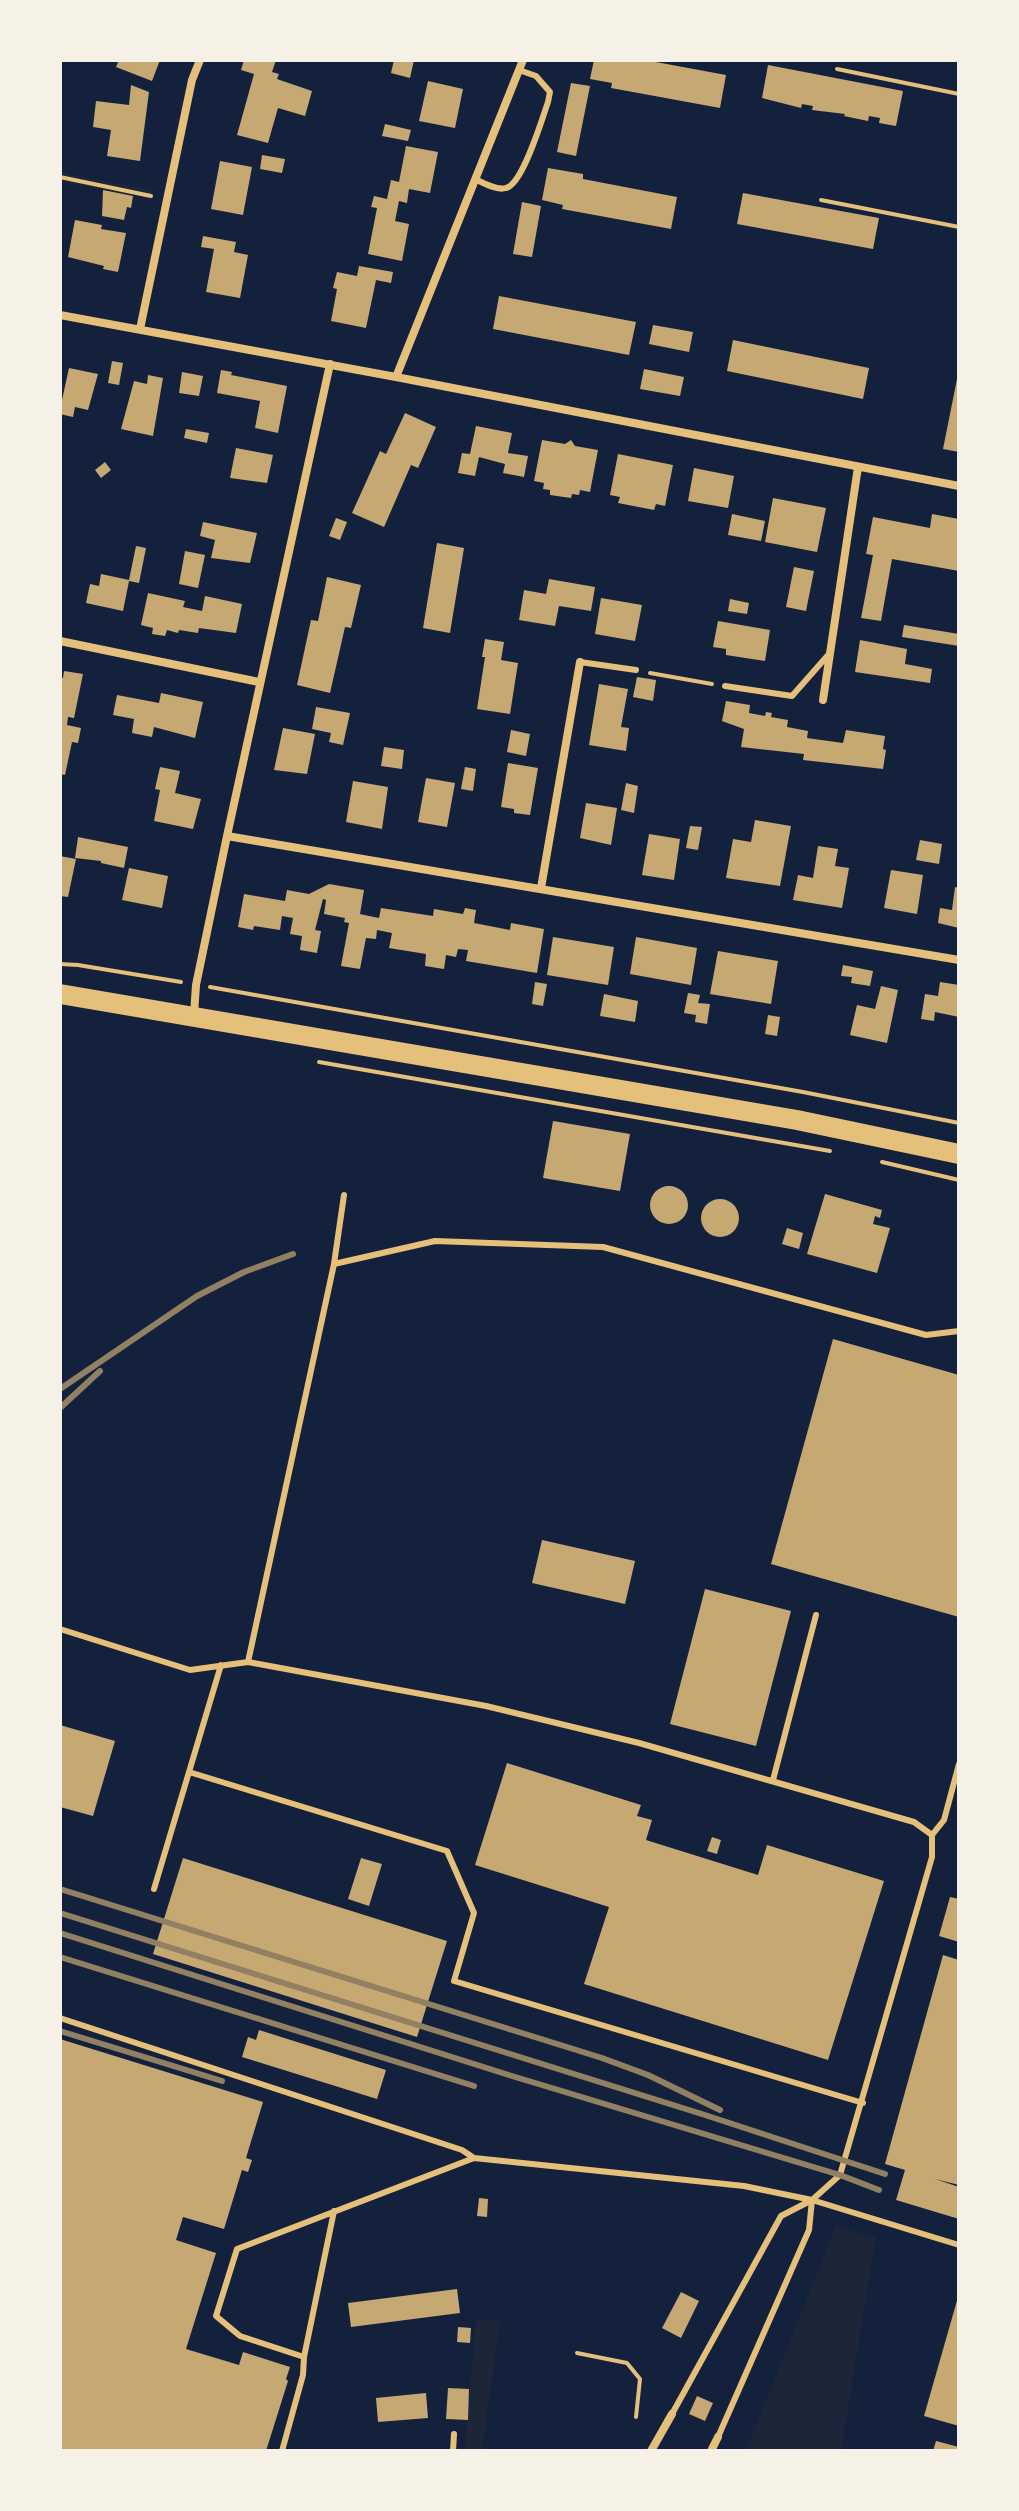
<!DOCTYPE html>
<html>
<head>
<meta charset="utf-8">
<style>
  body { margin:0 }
  #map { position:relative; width:1019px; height:2511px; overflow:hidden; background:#14213d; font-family:Bitter,serif }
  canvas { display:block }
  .frame { position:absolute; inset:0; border:62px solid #f6f1e7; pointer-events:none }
</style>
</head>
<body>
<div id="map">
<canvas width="1019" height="2511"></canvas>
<div class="frame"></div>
</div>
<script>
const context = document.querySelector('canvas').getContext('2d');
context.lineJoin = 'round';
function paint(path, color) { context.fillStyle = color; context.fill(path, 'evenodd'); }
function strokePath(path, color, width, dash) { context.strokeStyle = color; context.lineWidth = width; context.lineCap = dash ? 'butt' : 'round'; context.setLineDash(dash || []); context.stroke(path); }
const green = new Path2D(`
  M 60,172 L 152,190 L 151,199 L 60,181 Z
  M 836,2226 L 876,2238 L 841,2451 L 753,2451 L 747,2448 Z
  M 476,2319 L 500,2321 L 482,2451 L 465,2451 Z`);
const building = new Path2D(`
  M 119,60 L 160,60 L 152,81 L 116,67 Z
  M 244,60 L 276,60 L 272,72 L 279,74 L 277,79 L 312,91 L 305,116 L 278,108 L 268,143 L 237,135 L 254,74 L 241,70 Z
  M 394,60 L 414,60 L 410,78 L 391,73 Z
  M 594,60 L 645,60 L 726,75 L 720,108 L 611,88 L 612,83 L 590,79 Z
  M 768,65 L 903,91 L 896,126 L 879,123 L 880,118 L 869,116 L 868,121 L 844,116 L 845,114 L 812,110 L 813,106 L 802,104 L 801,108 L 762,98 Z
  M 428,81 L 463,89 L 455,128 L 419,121 Z
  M 571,83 L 590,86 L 576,156 L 557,152 Z
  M 131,85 L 149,92 L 140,161 L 107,156 L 111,130 L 93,127 L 96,101 L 129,105 Z
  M 385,124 L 411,130 L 408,141 L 382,136 Z
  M 406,146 L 438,152 L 430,193 L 409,189 L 407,203 L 399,201 L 395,221 L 409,224 L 402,261 L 368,254 L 377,208 L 371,207 L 374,196 L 387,199 L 391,180 L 399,182 Z
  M 262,155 L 285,159 L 282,173 L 260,169 Z
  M 220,161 L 252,167 L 243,215 L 211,209 Z
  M 548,168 L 583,174 L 583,179 L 677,197 L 671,229 L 562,209 L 563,205 L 542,200 Z
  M 103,190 L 133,196 L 131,208 L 127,207 L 124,220 L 102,216 Z
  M 743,193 L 879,218 L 873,249 L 737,224 Z
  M 522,202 L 541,206 L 532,257 L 513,254 Z
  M 75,220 L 102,225 L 101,229 L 126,233 L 118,272 L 103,269 L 104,266 L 68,257 Z
  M 203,236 L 236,242 L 234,252 L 248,255 L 240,298 L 206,292 L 214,249 L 201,247 Z
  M 359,266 L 393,272 L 391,283 L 376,280 L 366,328 L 331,321 L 337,289 L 333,288 L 337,272 L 357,276 Z
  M 499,296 L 636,322 L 629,355 L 493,329 Z
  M 653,325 L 693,332 L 689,352 L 649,344 Z
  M 733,340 L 869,368 L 863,399 L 727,371 Z
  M 112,361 L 123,363 L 119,385 L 108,383 Z
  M 69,368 L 98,374 L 88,410 L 75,407 L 73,417 L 60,414 L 60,400 L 62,400 Z
  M 644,369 L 684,377 L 680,396 L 640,389 Z
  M 221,370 L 232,372 L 231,375 L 287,386 L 278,433 L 255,428 L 260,401 L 217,393 Z
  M 182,372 L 203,376 L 199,396 L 179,393 Z
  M 958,374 L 959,374 L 959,452 L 943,449 Z
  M 148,375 L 163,378 L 153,436 L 121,429 L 134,381 L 147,384 Z
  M 405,413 L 436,427 L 418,468 L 411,465 L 384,527 L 352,513 L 380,451 L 386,454 Z
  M 476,426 L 512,433 L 508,453 L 528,456 L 524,477 L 503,473 L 505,464 L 479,457 L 475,476 L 458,473 L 462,453 L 470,454 Z
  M 186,429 L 209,433 L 207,443 L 184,438 Z
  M 542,440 L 565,444 L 571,440 L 575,446 L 598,450 L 590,492 L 580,490 L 579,495 L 572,494 L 571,498 L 550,495 L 550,490 L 543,489 L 544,483 L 534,481 Z
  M 236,448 L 273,455 L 267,483 L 230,478 Z
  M 618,454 L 673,465 L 665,506 L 656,504 L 654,510 L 618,503 L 620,497 L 610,495 Z
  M 105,462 L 111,470 L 101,478 L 95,470 Z
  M 694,468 L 734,476 L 728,508 L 688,501 Z
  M 773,498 L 826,508 L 817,552 L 765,542 Z
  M 732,514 L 765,521 L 761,541 L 728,535 Z
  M 932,514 L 959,519 L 959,571 L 892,559 L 881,621 L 861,618 L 873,555 L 866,554 L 873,517 L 930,528 Z
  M 336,518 L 347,522 L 340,540 L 329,536 Z
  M 203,522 L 257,533 L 250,563 L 211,558 L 215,540 L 200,536 Z
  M 437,543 L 464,548 L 450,633 L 423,628 Z
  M 136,546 L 146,548 L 139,583 L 129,581 L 123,611 L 86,603 L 90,584 L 99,586 L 101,574 L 129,580 Z
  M 185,551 L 205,555 L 198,588 L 179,584 Z
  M 794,567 L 814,571 L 806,611 L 786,607 Z
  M 327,577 L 361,585 L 351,628 L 345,627 L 330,693 L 297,685 L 311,620 L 318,621 Z
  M 549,579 L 595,587 L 591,611 L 559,606 L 555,626 L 519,620 L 524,590 L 546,594 Z
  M 148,593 L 185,601 L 183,607 L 202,611 L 205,596 L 242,604 L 236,633 L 199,628 L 198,633 L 179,630 L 178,633 L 167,630 L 165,636 L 152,634 L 153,628 L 141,625 Z
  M 601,598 L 642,605 L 635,641 L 595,634 Z
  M 730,599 L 749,603 L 747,614 L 728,611 Z
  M 718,621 L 770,630 L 765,661 L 726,655 L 726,649 L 713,647 Z
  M 904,625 L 959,634 L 959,646 L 902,637 Z
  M 485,639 L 504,642 L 501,660 L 518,663 L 510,714 L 477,709 L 485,657 L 482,657 Z
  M 860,640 L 907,649 L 905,664 L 932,669 L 930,683 L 855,672 Z
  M 64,671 L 83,674 L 74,718 L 68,717 L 67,725 L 81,728 L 78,743 L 72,742 L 65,775 L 60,774 L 60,678 L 63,678 Z
  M 637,677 L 656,680 L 653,701 L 633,697 Z
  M 599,684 L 628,689 L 621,727 L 629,728 L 626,751 L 589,745 Z
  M 161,693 L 203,702 L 195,738 L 154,727 L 152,737 L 132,733 L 134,719 L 113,715 L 117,695 L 159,703 Z
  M 726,701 L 750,705 L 749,713 L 765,716 L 766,712 L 772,713 L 771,717 L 788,720 L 787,727 L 808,731 L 807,738 L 843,743 L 846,730 L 885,736 L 883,749 L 886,750 L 883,769 L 803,760 L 804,754 L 741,747 L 744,729 L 722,721 Z
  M 316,707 L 350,713 L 343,745 L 329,742 L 331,733 L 312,729 Z
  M 283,728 L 315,734 L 307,774 L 274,770 Z
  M 511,730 L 530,734 L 526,756 L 507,752 Z
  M 384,747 L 404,750 L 402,769 L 381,766 Z
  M 508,763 L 538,768 L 530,815 L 514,813 L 514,809 L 501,807 Z
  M 160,767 L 180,771 L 175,793 L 201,799 L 193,829 L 154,821 L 160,790 L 155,789 Z
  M 465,767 L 476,769 L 473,791 L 461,789 Z
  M 426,778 L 455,783 L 447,827 L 418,822 Z
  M 353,781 L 388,787 L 382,829 L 346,822 Z
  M 626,783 L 638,786 L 634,813 L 621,810 Z
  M 586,803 L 617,808 L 611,845 L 580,838 Z
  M 755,820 L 791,826 L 780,886 L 726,878 L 733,839 L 751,842 Z
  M 690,826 L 702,827 L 698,850 L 686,848 Z
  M 649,834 L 680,839 L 674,880 L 642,875 Z
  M 78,837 L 128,847 L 124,868 L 101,863 L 101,861 L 75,858 Z
  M 920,840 L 942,844 L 939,864 L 916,860 Z
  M 818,846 L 838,849 L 835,866 L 849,868 L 842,908 L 793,900 L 798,875 L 813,878 Z
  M 60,856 L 76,859 L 68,897 L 60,896 Z
  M 129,868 L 168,876 L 162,908 L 122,900 Z
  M 891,870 L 923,875 L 917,914 L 884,908 Z
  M 329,884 L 364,890 L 360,914 L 369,916 L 379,918 L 381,908 L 433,916 L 434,909 L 463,914 L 465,908 L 476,910 L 474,923 L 510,930 L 511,923 L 544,929 L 537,973 L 466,961 L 468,950 L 458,949 L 456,957 L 446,955 L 444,969 L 425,966 L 426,954 L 389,948 L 392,933 L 377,930 L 376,939 L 366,938 L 360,969 L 341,966 L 349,923 L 344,922 L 345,918 L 324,914 L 326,900 L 323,899 L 315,930 L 321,931 L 317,953 L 300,950 L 302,936 L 290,934 L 293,918 L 282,916 L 280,930 L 254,926 L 253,930 L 238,927 L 244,894 L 285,901 L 287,890 L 309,894 Z
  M 955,887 L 959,888 L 959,928 L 938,923 L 940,908 L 952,910 Z
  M 553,937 L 614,947 L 608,985 L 547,975 Z
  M 636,937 L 697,948 L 691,985 L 630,974 Z
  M 718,951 L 778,961 L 771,1004 L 710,994 Z
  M 843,965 L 873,971 L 870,986 L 851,983 L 852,977 L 841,976 Z
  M 535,982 L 547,984 L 543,1006 L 532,1004 Z
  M 940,982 L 959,985 L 959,1017 L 935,1012 L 934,1021 L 921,1019 L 925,994 L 938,996 Z
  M 881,986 L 898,990 L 887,1043 L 850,1035 L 857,1005 L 875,1009 Z
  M 688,993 L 700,995 L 698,1003 L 710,1004 L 707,1024 L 695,1022 L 696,1015 L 684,1013 Z
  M 604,994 L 638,1001 L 635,1022 L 600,1016 Z
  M 768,1015 L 780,1017 L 777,1036 L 765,1034 Z
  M 553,1121 L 630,1134 L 620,1191 L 543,1178 Z
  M650 1205a19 19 0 1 1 38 0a19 19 0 1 1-38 0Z
  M 825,1194 L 882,1210 L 880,1218 L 875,1216 L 873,1224 L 890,1228 L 877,1273 L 807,1254 Z
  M701 1218a19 19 0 1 1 38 0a19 19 0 1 1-38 0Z
  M 787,1228 L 803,1233 L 799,1249 L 782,1244 Z
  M 833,1339 L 959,1375 L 959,1617 L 771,1564 Z
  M 542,1540 L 635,1561 L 625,1604 L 532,1583 Z
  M 705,1589 L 791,1611 L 756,1746 L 670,1724 Z
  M 60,1725 L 115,1741 L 93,1816 L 60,1807 Z
  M 507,1763 L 641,1805 L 637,1816 L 652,1820 L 646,1840 L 758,1875 L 767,1845 L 884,1881 L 828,2060 L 584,1984 L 609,1907 L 475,1865 Z
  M 712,1837 L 721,1840 L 717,1854 L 707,1851 Z
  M 183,1858 L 447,1941 L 417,2037 L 153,1954 Z
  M 361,1858 L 382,1864 L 369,1906 L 348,1899 Z
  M 950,1897 L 959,1899 L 959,1942 L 939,1936 Z
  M 943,1955 L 959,1960 L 959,2185 L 935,2179 L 959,2187 L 959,2219 L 896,2200 L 905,2170 L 885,2164 Z
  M 259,2030 L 386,2070 L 377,2099 L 242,2057 L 248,2037 L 256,2040 Z
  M 60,2039 L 263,2102 L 246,2158 L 252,2160 L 248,2172 L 242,2170 L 224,2229 L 183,2217 L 176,2240 L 216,2253 L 186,2349 L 239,2365 L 243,2352 L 290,2367 L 286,2379 L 288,2381 L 266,2451 L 60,2451 Z
  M 479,2198 L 488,2199 L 487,2217 L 477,2216 Z
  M 457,2289 L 460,2313 L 351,2327 L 348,2303 Z
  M 681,2292 L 699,2301 L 681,2338 L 662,2328 Z
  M 958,2297 L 959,2297 L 959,2426 L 924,2416 Z
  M 458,2327 L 471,2328 L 470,2343 L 457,2342 Z
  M 448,2388 L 469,2389 L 468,2420 L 446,2419 Z
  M 426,2393 L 428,2418 L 378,2422 L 376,2398 Z
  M 697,2396 L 713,2403 L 705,2421 L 689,2414 Z
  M 936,2441 L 959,2447 L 959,2451 L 933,2451 Z`);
const path = new Path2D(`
  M 837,69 L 959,94
  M 60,177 L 151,196
  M 821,200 L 959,227
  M 650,673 L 712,684
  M 60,964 L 78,965 L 181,982
  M 210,987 L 803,1092 L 959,1123
  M 319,1062 L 830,1151
  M 882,1162 L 959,1180
  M 577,2353 L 627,2363 L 640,2379 L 636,2417`);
const service = new Path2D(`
  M 475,179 C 483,183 497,191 506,188 C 523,184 542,119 548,102 L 550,92 L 536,76 L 519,70
  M 580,662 L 636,670
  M 725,686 L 792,696 L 829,654
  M 334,1264 L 435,1241 L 603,1247 L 926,1335 L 959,1331
  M 60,1629 L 190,1670 L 248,1662 L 486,1706 L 639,1743 L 914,1822 L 932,1835 L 932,1857 L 840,2175 L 812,2200 L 781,2216 L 672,2414
  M 248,1662 L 334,1264 L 344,1195
  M 189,1772 L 447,1851 L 474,1913 L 454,1981 L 863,2103
  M 773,1780 L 816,1615
  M 932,1835 L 944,1820 L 959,1764
  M 154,1889 L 221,1665
  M 60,2018 L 462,2150 L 474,2158
  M 304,2357 L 240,2336 L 216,2316 L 237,2249 L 474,2158 L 744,2186 L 812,2200 L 959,2245
  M 718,2437 L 809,2230 L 812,2200
  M 282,2451 L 303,2375 L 304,2357 L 334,2211
  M 453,2451 L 454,2434`);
const minor = new Path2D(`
  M 60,315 L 396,377 L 959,486
  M 140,329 L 192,80 L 200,60
  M 396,377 L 523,60
  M 60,641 L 259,682
  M 823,700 L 858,467
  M 227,836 L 959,960
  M 541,888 L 580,662
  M 194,1014 L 196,985 L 227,836 L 330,364
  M 651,2451 L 672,2414
  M 711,2451 L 718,2437`);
const primary = new Path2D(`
  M 60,994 L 797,1120 L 959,1154`);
const rail = new Path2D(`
  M 60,1389 L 197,1296 L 244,1272 L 293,1254
  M 60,1408 L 100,1371
  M 60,1889 L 602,2058 L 648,2075 L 720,2110
  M 60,1913 L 705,2115 L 885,2174
  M 60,1933 L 512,2076 L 840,2175 L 879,2190
  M 60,1957 L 474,2086
  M 60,2031 L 222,2081`);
paint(green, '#1d2539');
paint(building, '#c6a872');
strokePath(path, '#e5c07b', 4);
strokePath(service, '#e5c07b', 6);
strokePath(minor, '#e5c07b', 8);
strokePath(primary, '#e5c07b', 20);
strokePath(rail, '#918062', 6);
</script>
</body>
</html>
